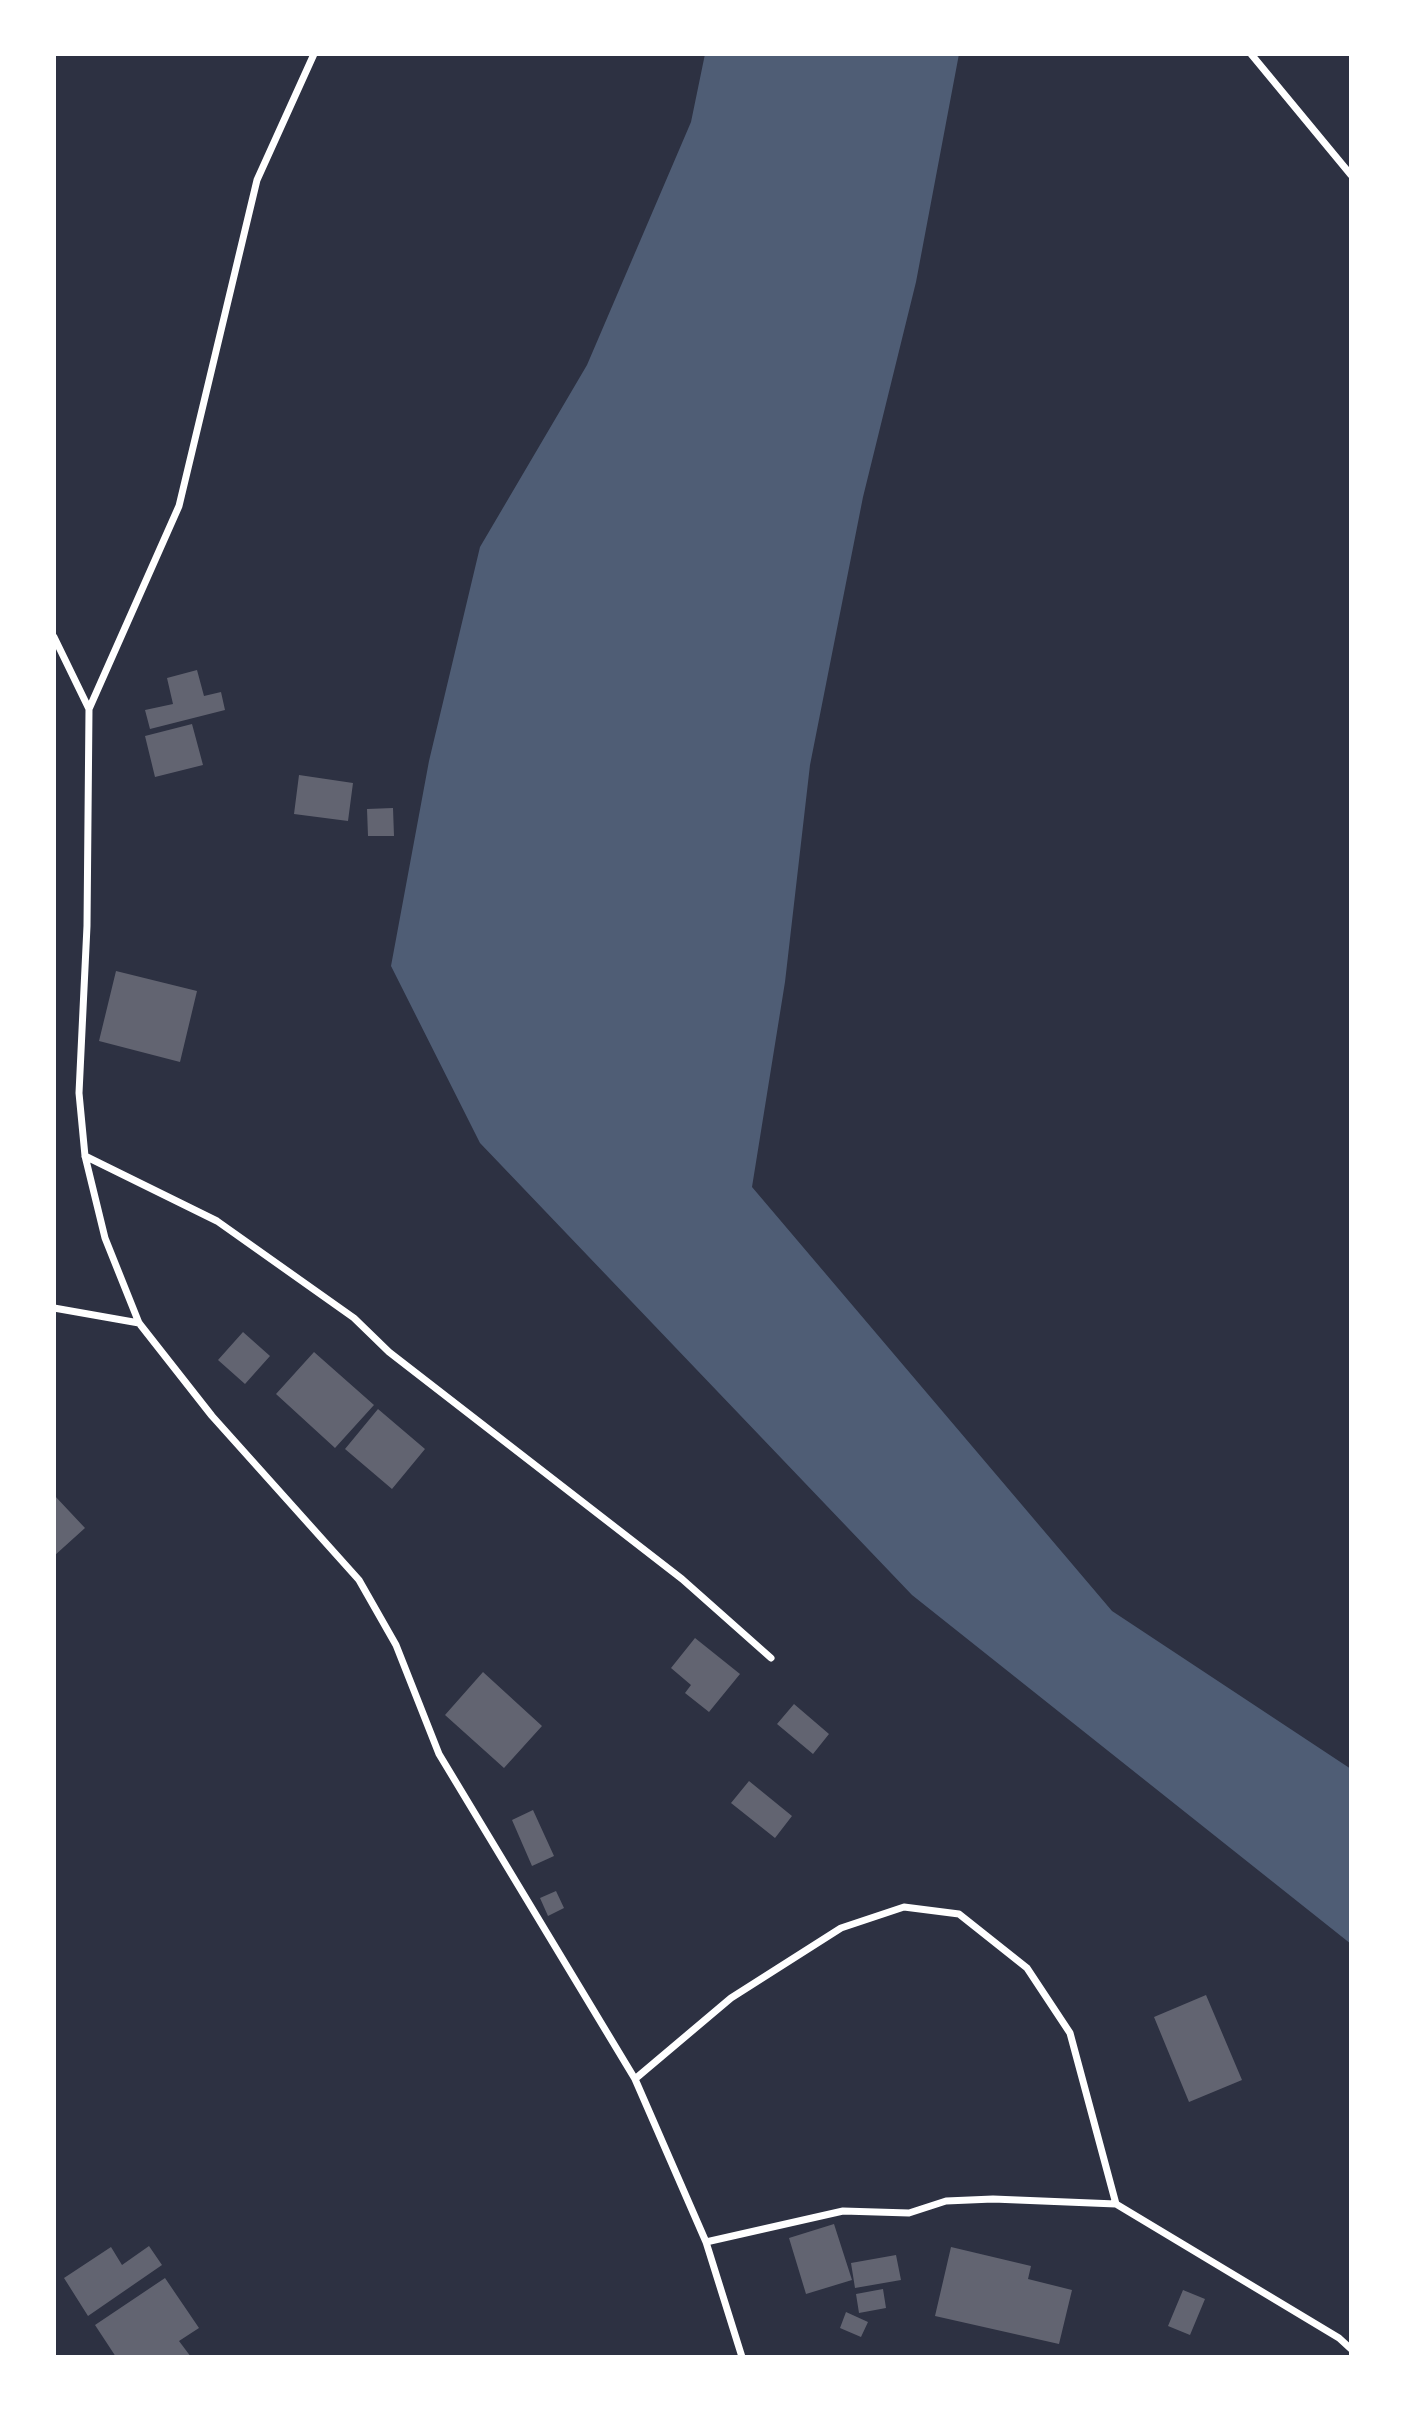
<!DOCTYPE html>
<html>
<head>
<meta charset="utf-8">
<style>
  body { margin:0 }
  #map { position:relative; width:1405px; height:2411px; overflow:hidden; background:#2d3142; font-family:"DejaVu Sans",sans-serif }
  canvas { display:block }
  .frame { position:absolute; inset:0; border:56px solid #fff; pointer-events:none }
</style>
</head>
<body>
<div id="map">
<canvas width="1405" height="2411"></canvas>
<div class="frame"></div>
</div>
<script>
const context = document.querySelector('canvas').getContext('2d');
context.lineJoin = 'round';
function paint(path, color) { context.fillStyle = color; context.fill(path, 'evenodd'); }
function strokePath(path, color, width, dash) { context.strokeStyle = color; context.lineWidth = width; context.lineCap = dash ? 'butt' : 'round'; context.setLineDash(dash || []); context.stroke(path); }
const water = new Path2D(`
  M 705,54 L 959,54 L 916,282 L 863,497 L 810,765 L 785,982 L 752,1187 L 1112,1611 L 1351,1769 L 1351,1944 L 912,1595 L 480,1143 L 391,966 L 429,761 L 480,547 L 587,365 L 691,122 Z`);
const building = new Path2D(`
  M 197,670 L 204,696 L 221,692 L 225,710 L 150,729 L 145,710 L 173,704 L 167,678 Z
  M 192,724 L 203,765 L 155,777 L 145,736 Z
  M 299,775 L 353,783 L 348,821 L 294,814 Z
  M 393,808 L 394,836 L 368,836 L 367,809 Z
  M 116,971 L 197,991 L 180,1062 L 99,1041 Z
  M 243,1332 L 270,1356 L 245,1384 L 218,1360 Z
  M 314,1352 L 374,1405 L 335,1448 L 276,1394 Z
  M 378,1409 L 425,1449 L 392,1489 L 345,1449 Z
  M 54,1495 L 85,1528 L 54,1556 Z
  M 695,1638 L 740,1674 L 709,1712 L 685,1693 L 691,1685 L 671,1668 Z
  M 483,1672 L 542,1726 L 504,1768 L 445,1715 Z
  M 794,1704 L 829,1734 L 813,1754 L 777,1724 Z
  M 749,1781 L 792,1816 L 775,1838 L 731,1803 Z
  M 533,1810 L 554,1856 L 532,1866 L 512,1820 Z
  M 556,1891 L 564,1908 L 548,1916 L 540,1898 Z
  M 1206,1995 L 1242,2080 L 1189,2102 L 1154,2017 Z
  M 834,2224 L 852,2280 L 806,2294 L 789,2238 Z
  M 149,2246 L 162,2265 L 88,2316 L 64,2278 L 111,2247 L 122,2265 Z
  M 951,2247 L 1031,2266 L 1028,2279 L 1072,2290 L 1059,2344 L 935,2316 Z
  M 896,2255 L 901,2280 L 855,2288 L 851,2263 Z
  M 165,2278 L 199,2328 L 179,2341 L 191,2357 L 116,2357 L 95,2325 Z
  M 883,2289 L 886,2308 L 859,2313 L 856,2294 Z
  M 1183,2290 L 1205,2299 L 1190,2335 L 1168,2326 Z
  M 846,2312 L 868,2322 L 861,2337 L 840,2328 Z`);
const minor = new Path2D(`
  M 1251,54 L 1351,175
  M 54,637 L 89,709 L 87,926 L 79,1093 L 85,1156 L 105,1238 L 139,1323 L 212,1416 L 359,1580 L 396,1645 L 439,1754 L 635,2079 L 706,2242 L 742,2357
  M 89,709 L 179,506 L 257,180 L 314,54
  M 85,1156 L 217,1221 L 354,1318 L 389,1352 L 682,1579 L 771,1658
  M 54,1308 L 139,1323
  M 635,2079 L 731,1998 L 841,1928 L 904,1907 L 959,1914 L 1027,1968 L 1070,2033 L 1116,2204
  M 706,2242 L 843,2211 L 909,2213 L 946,2201 L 993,2199 L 1116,2204 L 1339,2338 L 1351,2349`);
paint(water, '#4f5d75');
paint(building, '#626471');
strokePath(minor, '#fff', 7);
</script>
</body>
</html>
